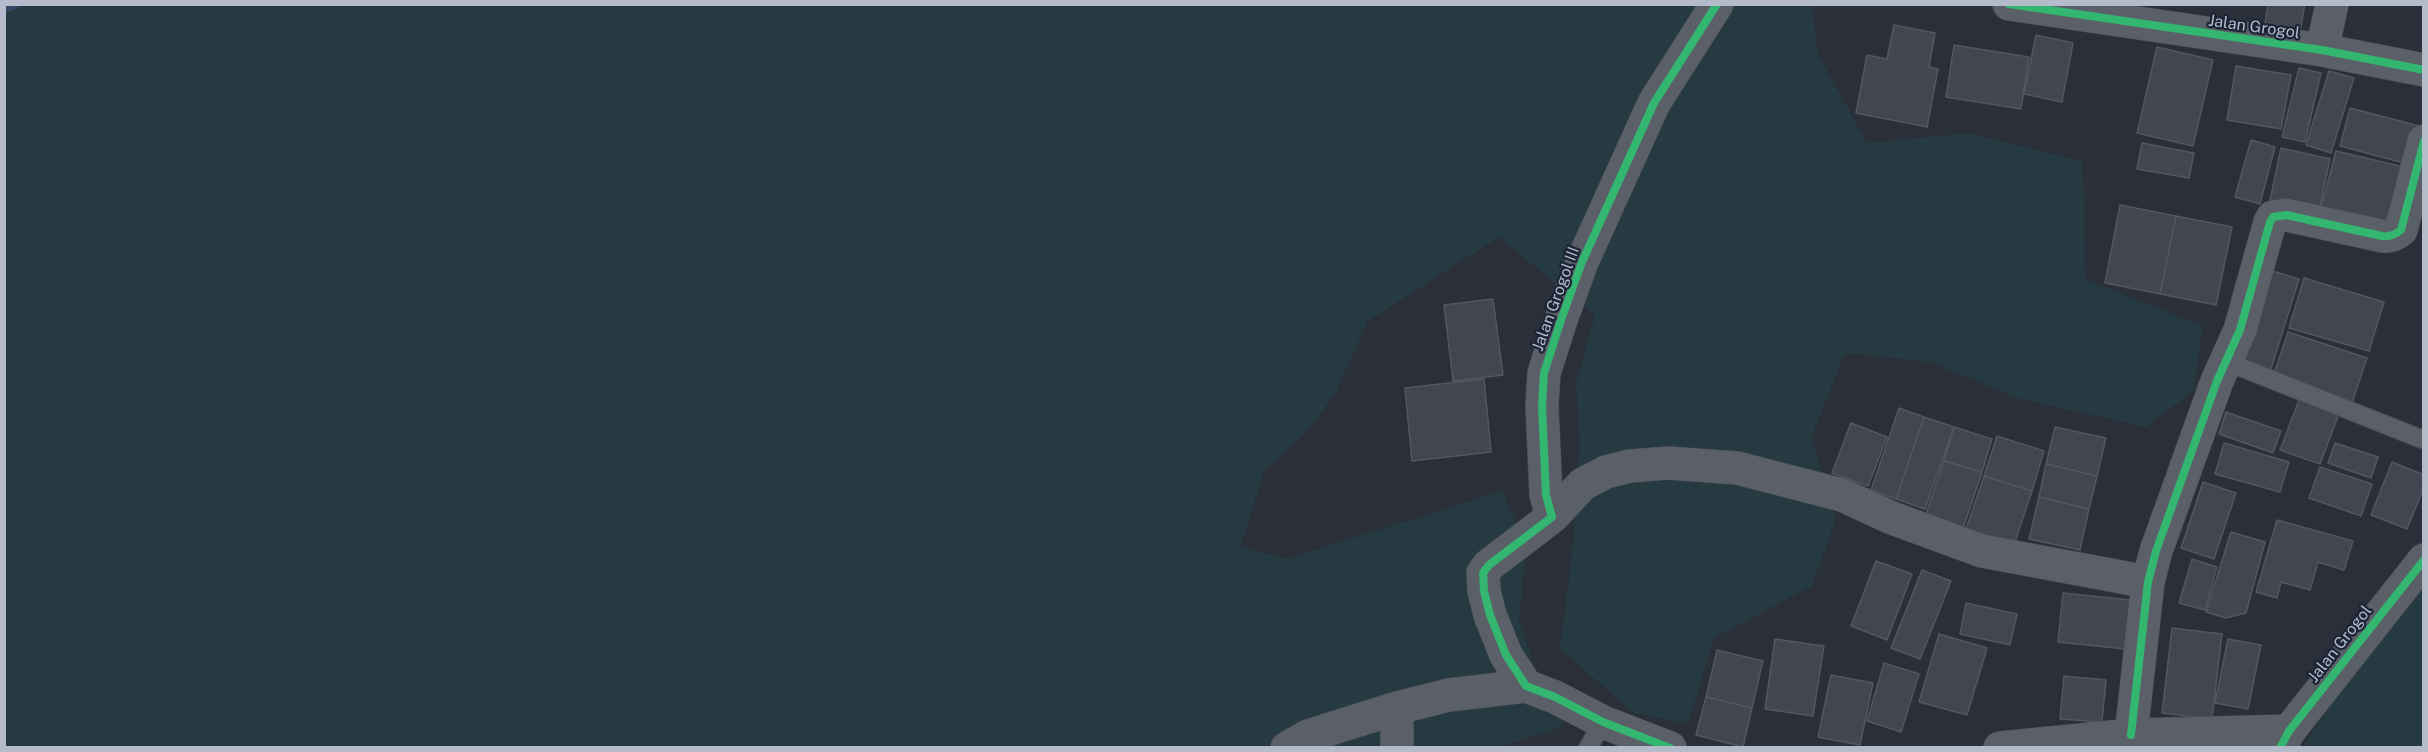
<!DOCTYPE html>
<html>
<head>
<meta charset="utf-8">
<style>
  body { margin:0 }
  #map { position:relative; width:2428px; height:752px; overflow:hidden; background:#2a2f3a; font-family:"Public Sans",sans-serif }
  canvas { display:block }
  .frame { position:absolute; inset:0; border:6px solid #b4bbcb; pointer-events:none }
</style>
</head>
<body>
<div id="map">
<canvas width="2428" height="752"></canvas>
<div class="frame"></div>
</div>
<script>
const context = document.querySelector('canvas').getContext('2d');
context.lineJoin = 'round';
function paint(path, color) { context.fillStyle = color; context.fill(path, 'evenodd'); }
function strokePath(path, color, width, dash) { context.strokeStyle = color; context.lineWidth = width; context.lineCap = dash ? 'butt' : 'round'; context.setLineDash(dash || []); context.stroke(path); }
function write(font, color, halo, rows, align = 'center') {
  context.font = font + ' "Public Sans",sans-serif'; context.lineWidth = 4.5; context.setLineDash([]); context.textBaseline = 'middle'; context.strokeStyle = halo; context.fillStyle = color; for (const [text, x, y, turn = 0] of rows) {
    context.save(); context.translate(x, y); context.rotate((+turn || 0) * Math.PI / 180); context.textAlign = isNaN(turn) ? turn : align; if (halo) context.strokeText(text, 0, 0); context.fillText(text, 0, 0); context.restore();
  }
}
const green = new Path2D(`
  M 1781,4 L 1812,6 L 1818,54 L 1867,143 L 1968,133 L 2083,161 L 2085,279 L 2203,326 L 2193,391 L 2146,427 L 2020,399 L 1930,362 L 1845,353 L 1811,438 L 1836,518 L 1812,586 L 1714,638 L 1688,724 L 1634,713 L 1560,649 L 1572,554 L 1580,446 L 1576,382 L 1595,316 L 1499,237 L 1368,321 L 1335,394 L 1306,433 L 1264,471 L 1241,546 L 1286,559 L 1502,491 L 1526,545 L 1519,622 L 1544,692 L 1565,726 L 1498,748 L 5,747 L 4,5 Z
  M 2423,587 L 2423,747 L 2304,748 C 2336,688 2380,638 2423,587 Z`);
const stream = new Path2D(`
  M 4,8 L 14,4`);
const building = new Path2D(`
  M 2268,4 L 2305,4 L 2300,31 L 2265,24 Z
  M 1894,25 L 1935,33 L 1929,67 L 1938,69 L 1927,127 L 1856,113 L 1867,55 L 1887,59 Z
  M 2036,35 L 2073,43 L 2062,102 L 2024,94 Z
  M 1954,45 L 2029,57 L 2021,109 L 1946,97 Z
  M 2157,47 L 2213,60 L 2193,146 L 2137,133 Z
  M 2236,66 L 2291,75 L 2281,129 L 2227,120 Z
  M 2299,68 L 2321,73 L 2305,142 L 2282,137 Z
  M 2329,71 L 2354,78 L 2331,153 L 2306,145 Z
  M 2350,108 L 2423,127 L 2412,165 L 2340,146 Z
  M 2251,140 L 2275,147 L 2260,204 L 2235,197 Z
  M 2142,143 L 2194,153 L 2189,178 L 2137,169 Z
  M 2281,148 L 2330,159 L 2318,216 L 2269,205 Z
  M 2336,151 L 2412,169 L 2397,227 L 2321,208 Z
  M 2120,205 L 2176,216 L 2160,294 L 2105,283 Z
  M 2176,216 L 2232,227 L 2216,305 L 2160,294 Z
  M 2266,269 L 2299,279 L 2270,372 L 2237,362 Z
  M 2304,278 L 2384,302 L 2369,351 L 2289,328 Z
  M 1493,299 L 1503,375 L 1453,381 L 1444,305 Z
  M 2288,332 L 2367,358 L 2352,403 L 2273,377 Z
  M 1484,379 L 1491,452 L 1412,461 L 1405,388 Z
  M 2299,400 L 2339,414 L 2320,464 L 2280,450 Z
  M 1899,408 L 1924,417 L 1896,499 L 1871,490 Z
  M 2226,412 L 2281,431 L 2273,453 L 2219,434 Z
  M 1924,417 L 1954,427 L 1925,509 L 1896,499 Z
  M 1851,423 L 1887,437 L 1868,486 L 1832,473 Z
  M 1954,427 L 1992,439 L 1982,472 L 1944,461 Z
  M 2055,427 L 2106,438 L 2097,476 L 2046,464 Z
  M 1997,436 L 2044,451 L 2032,491 L 1984,476 Z
  M 2224,443 L 2289,462 L 2280,492 L 2215,474 Z
  M 2335,443 L 2378,457 L 2371,478 L 2328,463 Z
  M 1944,461 L 1982,472 L 1961,535 L 1923,523 Z
  M 2392,462 L 2424,475 L 2424,487 L 2407,529 L 2371,515 Z
  M 2046,464 L 2097,476 L 2089,509 L 2039,497 Z
  M 2320,467 L 2372,484 L 2361,516 L 2309,498 Z
  M 1984,476 L 2032,491 L 2012,551 L 1964,535 Z
  M 2203,482 L 2236,493 L 2214,559 L 2181,548 Z
  M 2039,497 L 2089,509 L 2080,550 L 2029,539 Z
  M 2277,520 L 2353,541 L 2344,570 L 2318,562 L 2310,590 L 2281,582 L 2277,598 L 2256,592 Z
  M 2231,532 L 2265,542 L 2246,613 L 2226,618 L 2206,612 Z
  M 2192,559 L 2217,567 L 2205,610 L 2179,603 Z
  M 1876,561 L 1912,574 L 1887,640 L 1851,626 Z
  M 1922,570 L 1951,581 L 1920,659 L 1891,648 Z
  M 2063,593 L 2131,600 L 2125,649 L 2058,642 Z
  M 1966,603 L 2017,614 L 2010,645 L 1960,634 Z
  M 2172,628 L 2222,634 L 2212,719 L 2162,713 Z
  M 1939,634 L 1987,648 L 1967,715 L 1919,702 Z
  M 1775,639 L 1824,646 L 1813,716 L 1765,709 Z
  M 2228,639 L 2261,645 L 2248,709 L 2215,703 Z
  M 1717,650 L 1763,661 L 1752,708 L 1706,697 Z
  M 1884,663 L 1919,674 L 1901,732 L 1867,721 Z
  M 1831,675 L 1873,683 L 1860,745 L 1818,737 Z
  M 2064,676 L 2106,680 L 2102,722 L 2060,719 Z
  M 1706,697 L 1752,708 L 1743,747 L 1696,735 Z`);
const service = new Path2D(`
  M 2225,361 L 2424,440
  M 1588,748 L 1603,722`);
const minor = new Path2D(`
  M 2009,4 L 2322,50 L 2424,70
  M 2322,50 L 2332,4
  M 1552,517 L 1583,484 L 1606,472 L 1630,466 L 1668,463 L 1737,468 L 1842,495 L 1892,518 L 1982,551 L 2148,582
  M 2131,735 L 2148,582 L 2156,551 L 2217,381 L 2240,330 L 2270,222 L 2273,217 L 2286,215 L 2382,236 C 2390,237 2395,235 2401,230 L 2424,141
  M 1287,748 L 1308,736 L 1397,708 L 1449,695 L 1526,686
  M 1397,748 L 1397,708
  M 1670,748 L 1603,722 L 1555,697 L 1526,686 L 1506,655 L 1490,615 L 1484,591 L 1483,573 L 1489,565 L 1552,517 L 1546,495 L 1542,406 L 1544,373 L 1561,320 L 1582,262 L 1654,103 L 1717,4
  M 2000,748 L 2131,735 L 2289,731
  M 2280,748 L 2289,731 L 2424,560`);
const cycleway = new Path2D(`
  M 2009,4 L 2322,50 L 2424,70
  M 2131,735 L 2148,582 L 2156,551 L 2217,381 L 2240,330 L 2270,222 L 2273,217 L 2286,215 L 2382,236 C 2390,237 2395,235 2401,230 L 2424,141
  M 1670,748 L 1603,722 L 1555,697 L 1526,686 L 1506,655 L 1490,615 L 1484,591 L 1483,573 L 1489,565 L 1552,517 L 1546,495 L 1542,406 L 1544,373 L 1561,320 L 1582,262 L 1654,103 L 1717,4
  M 2280,748 L 2289,731 L 2424,560`);
const streetNames = [
  ["Jalan Grogol",2254,27,8],
  ["Jalan Grogol III",1556,299,-70],
  ["Jalan Grogol",2340,644,-52]
];
paint(green, '#263a41');
strokePath(stream, '#344565', 10);
paint(building, '#414650');
strokePath(building, '#525761', 1.5);
strokePath(service, '#464a53', 20);
strokePath(minor, '#464a53', 34);
strokePath(service, '#5a5f68', 18);
strokePath(minor, '#5a5f68', 33);
strokePath(cycleway, '#33b770', 8);
write('16px', '#b4bbcb', '#1c2536', streetNames);
</script>
</body>
</html>
